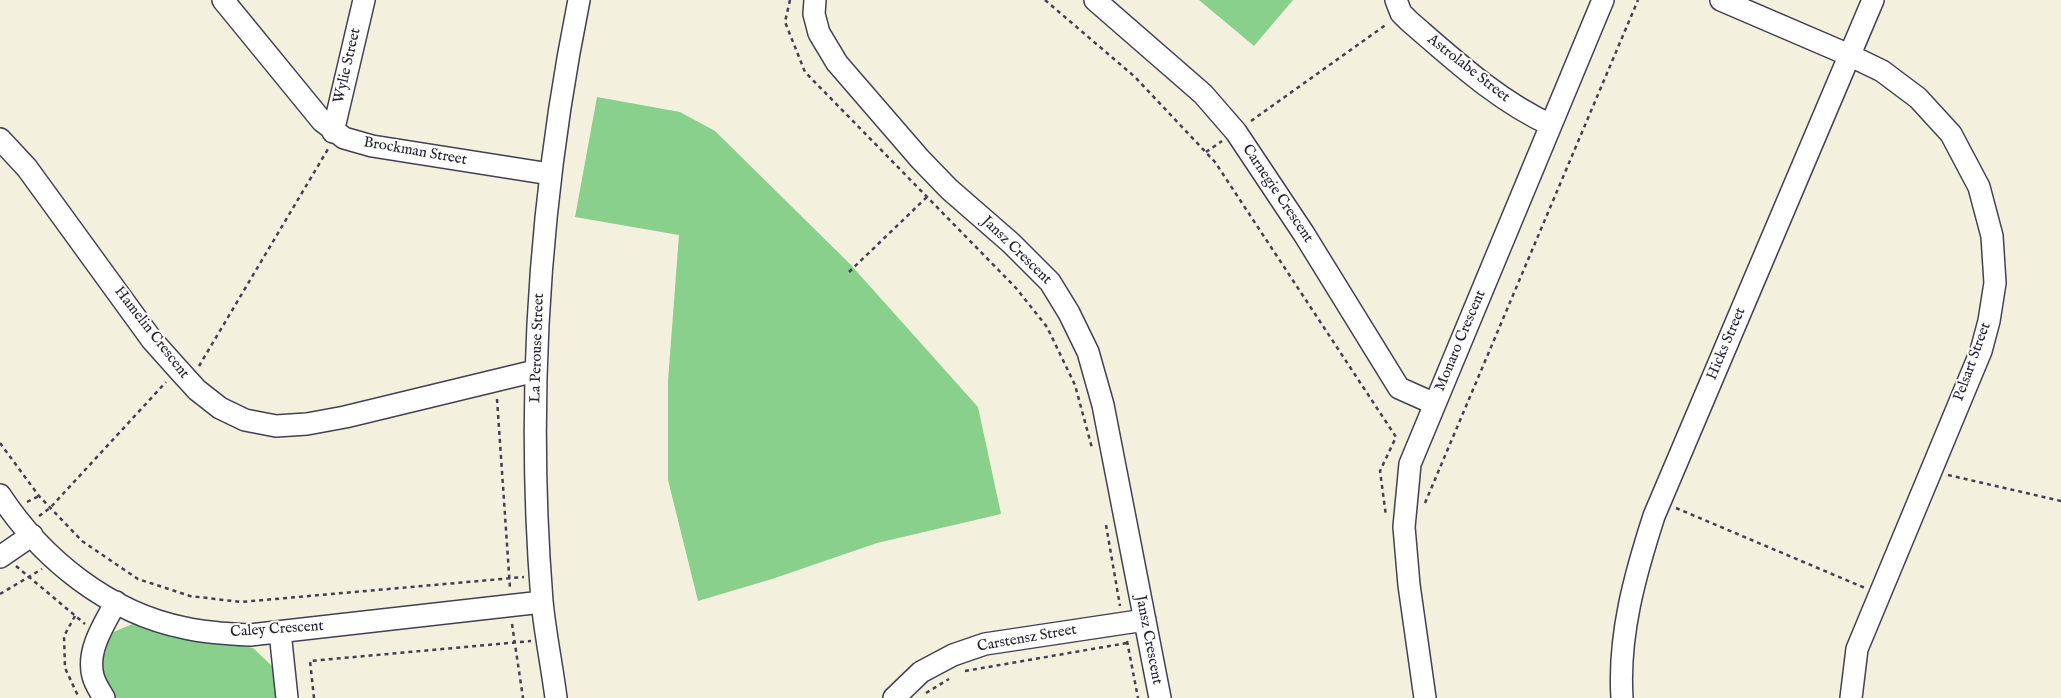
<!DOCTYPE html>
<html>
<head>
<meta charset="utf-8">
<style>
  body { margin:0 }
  canvas { display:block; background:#f4f0de }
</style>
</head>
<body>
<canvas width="2061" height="698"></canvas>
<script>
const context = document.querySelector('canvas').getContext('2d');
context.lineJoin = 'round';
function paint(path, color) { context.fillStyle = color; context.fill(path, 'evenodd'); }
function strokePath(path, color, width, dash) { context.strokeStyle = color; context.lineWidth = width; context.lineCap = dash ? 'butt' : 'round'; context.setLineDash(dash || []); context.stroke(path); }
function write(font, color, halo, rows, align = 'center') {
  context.font = font + ' "IM FELL English",serif'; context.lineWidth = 4; context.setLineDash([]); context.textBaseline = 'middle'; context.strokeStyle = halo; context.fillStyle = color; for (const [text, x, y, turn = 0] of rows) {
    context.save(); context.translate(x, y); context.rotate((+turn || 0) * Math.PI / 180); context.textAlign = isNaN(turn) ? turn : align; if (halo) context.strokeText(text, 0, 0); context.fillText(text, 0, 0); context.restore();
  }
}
const green = new Path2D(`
  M 1199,0 L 1293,0 L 1254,46 Z
  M 597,97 L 680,112 L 715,131 L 850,264 L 978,407 L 1001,514 L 877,543 L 772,579 L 698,601 L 668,480 L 668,381 L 679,235 L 575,217 Z
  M 135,623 L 253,648 L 272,666 L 276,698 L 113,698 L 104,680 L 101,656 L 111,633 Z`);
const path = new Path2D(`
  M 790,0 L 785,22 L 805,72 L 1016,288 L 1047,327 L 1075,385 L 1092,448
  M 1045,0 L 1135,77 L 1215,162 L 1396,437 L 1380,471 L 1386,516
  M 1251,121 L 1387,24
  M 1206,152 L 1222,141
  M 849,272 L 928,196
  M 199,366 L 328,149
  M 497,399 L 510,588
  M 0,443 L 39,496 L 82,541 L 138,579 L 190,596 L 241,602 L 524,577
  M 1948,475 L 2061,501
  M 27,502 L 39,496
  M 1425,503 L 1638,0
  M 1676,508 L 1865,588
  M 39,516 L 50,508 L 166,382
  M 1106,525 L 1120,606
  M 16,566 L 85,624
  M 0,594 L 42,569
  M 75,616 L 64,636 L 65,668 L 79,698
  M 512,624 L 523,698
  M 1127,641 L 1138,698
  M 965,671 L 1127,643
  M 926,693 L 949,679
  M 314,698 L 310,661 L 531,641`);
const minor = new Path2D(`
  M 223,0 L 322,121 L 344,138 L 372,146 L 550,174
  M 815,0 L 814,14 L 819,33 L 837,63 L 920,159 L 949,189 L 1011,243 L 1050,282 L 1069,313 L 1088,352 L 1103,405 L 1160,698
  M 1095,0 L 1203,94 L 1236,132 L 1304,234 L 1399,388 L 1435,404
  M 1396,0 L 1401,13 L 1409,21 C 1453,59 1498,101 1551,125
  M 1721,0 L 1849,55 L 1882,71 L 1918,98 L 1951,134 L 1979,187 L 1992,236 L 1995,283 L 1989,321 L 1981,351 L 1857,649 L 1851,698
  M 333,132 L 364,0
  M 0,139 L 27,168 L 152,340 L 177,368 L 197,390 L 220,408 L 245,420 L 276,426 L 307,424 L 345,417 L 535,371
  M 0,495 C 42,559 109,613 185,628 C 207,633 228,634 250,635 L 542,602
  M 0,557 L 32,535
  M 280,632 L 287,698
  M 104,698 C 100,691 95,684 93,676 C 86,650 105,623 116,602
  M 556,698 C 552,666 545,633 542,601 C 526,400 539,198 579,0
  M 894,698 L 921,672 L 953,655 L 985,644 L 1145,620
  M 1425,698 L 1409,585 L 1404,527 L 1410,464 L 1603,0
  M 1622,698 C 1618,635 1635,575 1654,516 L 1873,0`);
const streetNames = [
  ["Wylie Street",348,66,-77],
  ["Astrolabe Street",1468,69,38],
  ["Brockman Street",415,152,10],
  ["Carnegie Crescent",1277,194,56],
  ["Jansz Crescent",1016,251,44],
  ["Hamelin Crescent",151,333,52],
  ["Monaro Crescent",1461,341,-67],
  ["Hicks Street",1727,344,-67],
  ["La Perouse Street",538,348,-88],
  ["Pelsart Street",1973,362,-70],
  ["Caley Crescent",277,630,-4],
  ["Carstensz Street",1027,639,-10],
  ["Jansz Crescent",1148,640,79]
];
paint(green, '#88d08b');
strokePath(minor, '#424153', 24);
strokePath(path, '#424153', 2.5, [4, 4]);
strokePath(minor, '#fff', 21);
write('15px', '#22223b', '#fdfcf7', streetNames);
</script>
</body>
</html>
